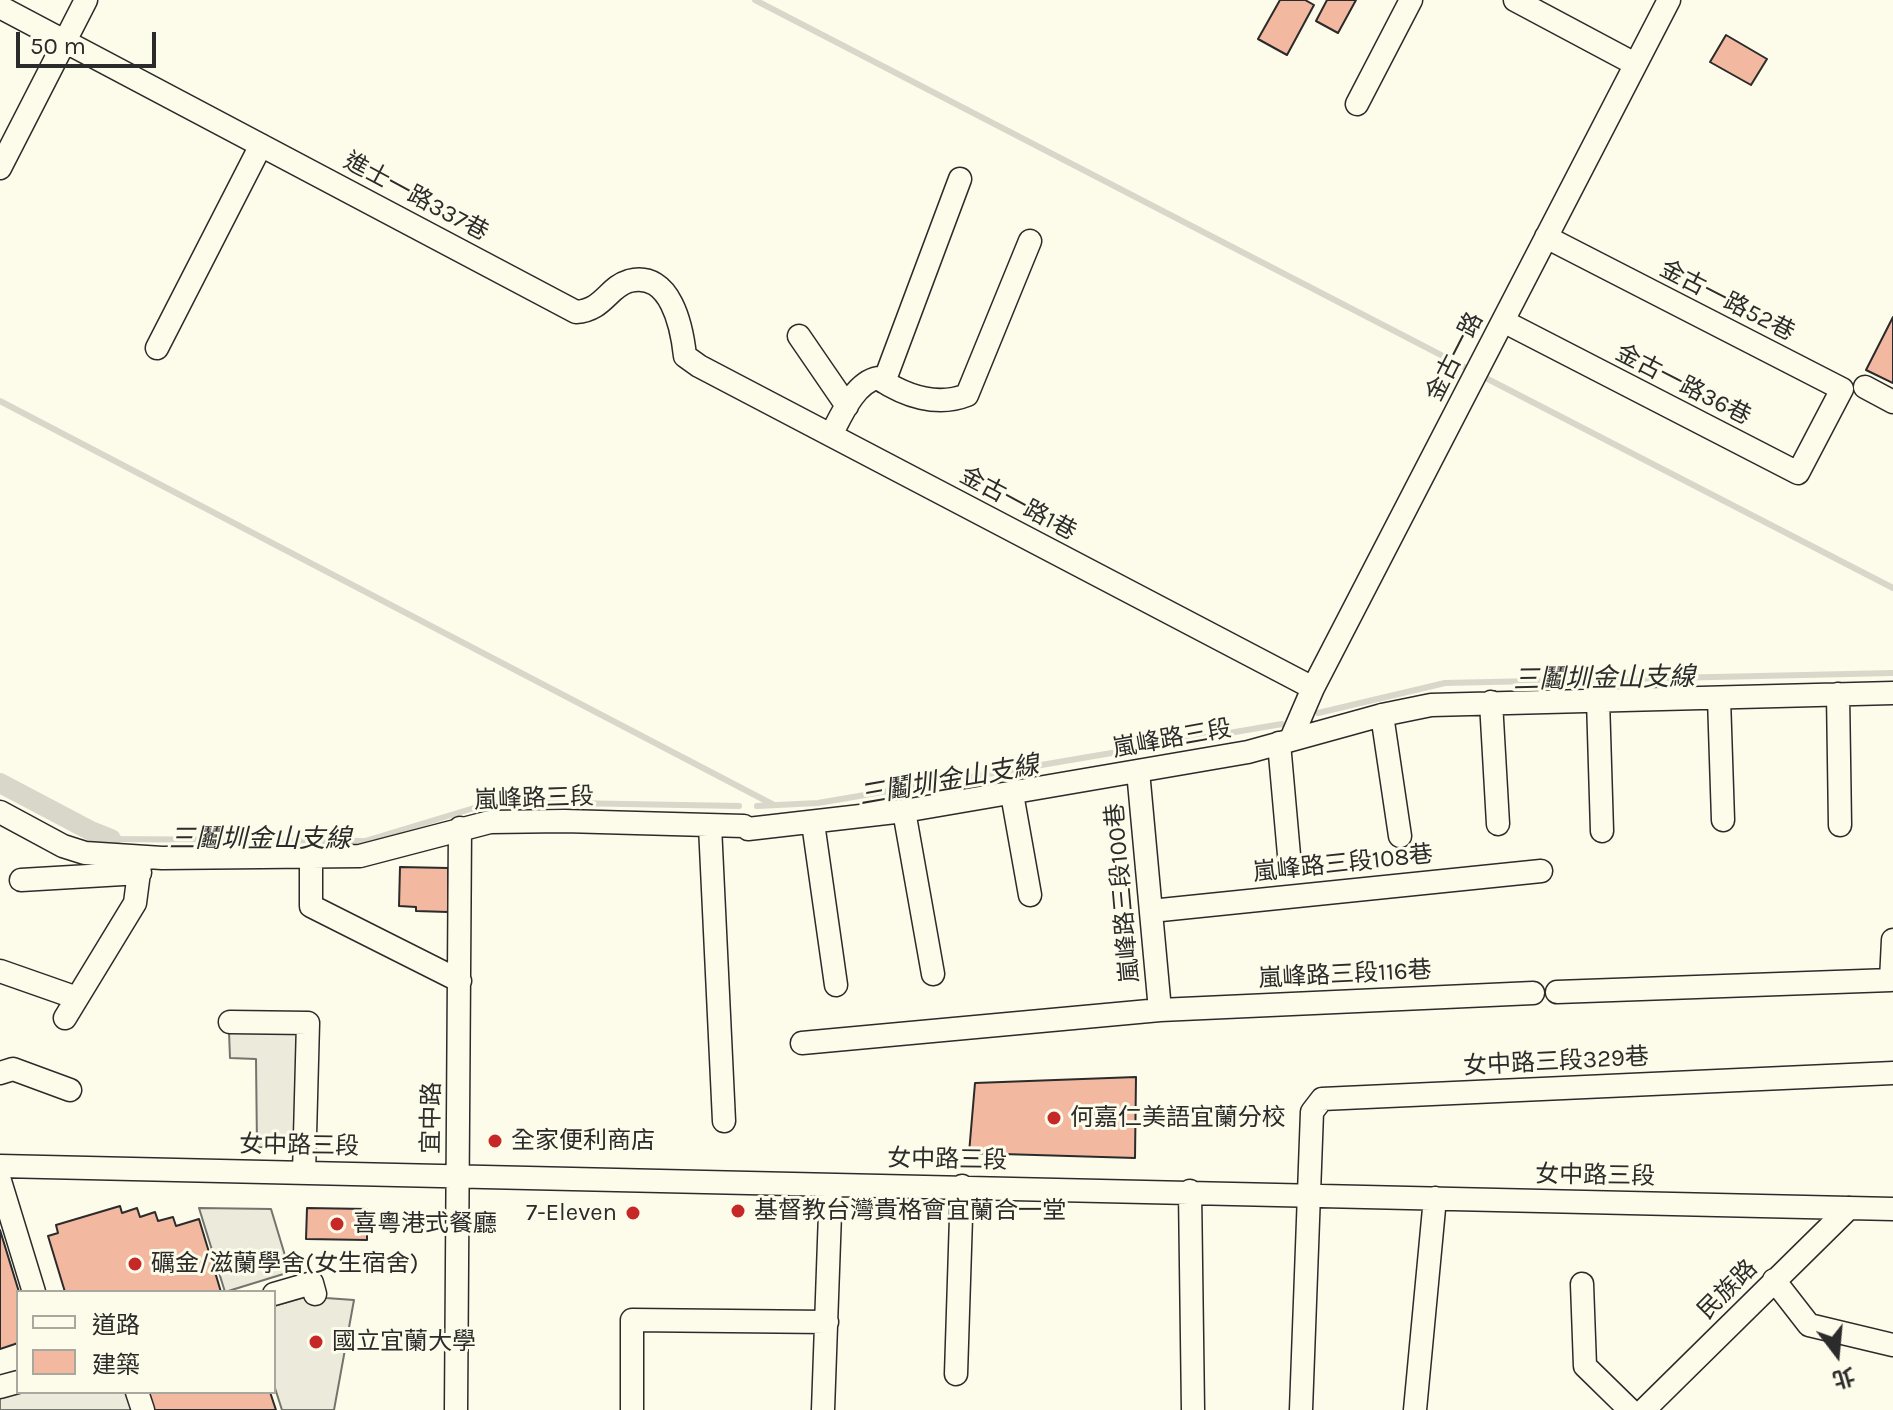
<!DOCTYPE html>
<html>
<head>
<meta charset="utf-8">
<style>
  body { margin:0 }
  #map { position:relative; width:1893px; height:1410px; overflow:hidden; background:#fdfbea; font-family:Karla,"Noto Sans TC",sans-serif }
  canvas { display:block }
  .legend { position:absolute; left:16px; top:1290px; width:260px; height:104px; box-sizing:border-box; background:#fdfbea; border:2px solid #a9a89e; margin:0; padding:10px 14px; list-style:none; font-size:24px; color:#2b2b2b }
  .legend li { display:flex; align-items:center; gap:16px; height:40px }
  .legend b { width:40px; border:2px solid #a9a89e }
  .north { position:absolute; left:1797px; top:1314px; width:80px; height:80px; -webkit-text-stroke:6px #fdfbea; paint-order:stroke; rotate:164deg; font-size:22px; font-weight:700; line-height:32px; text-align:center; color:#2b2b2b }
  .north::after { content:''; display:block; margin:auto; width:28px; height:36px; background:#2b2b2b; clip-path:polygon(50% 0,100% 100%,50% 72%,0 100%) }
  .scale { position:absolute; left:16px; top:32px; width:140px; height:36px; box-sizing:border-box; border:4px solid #2b2b2b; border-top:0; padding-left:10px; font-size:24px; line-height:28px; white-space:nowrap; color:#2b2b2b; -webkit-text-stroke:6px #fdfbea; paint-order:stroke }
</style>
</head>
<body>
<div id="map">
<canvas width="1893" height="1410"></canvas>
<ul class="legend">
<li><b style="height:10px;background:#fdfbea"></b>道路</li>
<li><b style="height:22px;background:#f2b8a0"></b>建築</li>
</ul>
<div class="north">北</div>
<div class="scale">50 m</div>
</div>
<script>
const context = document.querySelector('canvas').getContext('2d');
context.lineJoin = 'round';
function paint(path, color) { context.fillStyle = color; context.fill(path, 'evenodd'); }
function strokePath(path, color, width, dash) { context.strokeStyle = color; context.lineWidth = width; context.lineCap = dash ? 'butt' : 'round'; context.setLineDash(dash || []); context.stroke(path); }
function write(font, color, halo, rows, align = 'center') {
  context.font = font + ' Karla,"Noto Sans TC",sans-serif'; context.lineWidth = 6; context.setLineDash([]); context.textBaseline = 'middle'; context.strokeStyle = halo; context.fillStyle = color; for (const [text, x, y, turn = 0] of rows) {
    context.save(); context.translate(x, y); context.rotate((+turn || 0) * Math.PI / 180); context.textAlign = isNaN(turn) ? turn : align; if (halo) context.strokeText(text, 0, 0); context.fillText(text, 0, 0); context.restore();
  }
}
const green = new Path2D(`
  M 229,1032 L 299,1032 L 295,1148 L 257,1147 L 256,1059 L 230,1058 Z
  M 18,1392 L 133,1392 L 138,1410 L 0,1410 L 0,1394 Z`);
const parking = new Path2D(`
  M 199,1208 L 271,1209 L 290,1272 L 225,1292 Z
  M 326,1291 L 326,1298 L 354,1300 L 334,1410 L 282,1410 L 274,1385 L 274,1306 Z`);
const stream = new Path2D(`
  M 755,0 L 1470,370
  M 1480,375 L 1893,588
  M 0,401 L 774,805
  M 1318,713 L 1445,683 L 1893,673
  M 757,806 L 818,803 L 1282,724
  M 111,839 L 365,841 L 484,805 L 512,802 L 739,806`);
const canal = new Path2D(`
  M 0,783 L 91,831 L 111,839`);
const building = new Path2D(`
  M 1280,0 L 1305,0 L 1314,5 L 1287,55 L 1258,39 Z
  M 1327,0 L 1356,0 L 1338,33 L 1316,21 Z
  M 1726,35 L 1767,59 L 1751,85 L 1710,62 Z
  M 1893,317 L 1893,383 L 1866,370 Z
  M 400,867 L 448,868 L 448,912 L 416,911 L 416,907 L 399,906 Z
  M 1136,1077 L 1135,1158 L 969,1153 L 975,1083 Z
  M 120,1206 L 122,1213 L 137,1208 L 140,1217 L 155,1212 L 158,1221 L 173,1217 L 176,1226 L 199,1219 L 221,1292 L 65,1292 L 48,1236 L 58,1233 L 56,1225 Z
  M 307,1208 L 367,1209 L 367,1240 L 306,1239 Z
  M 0,1230 L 19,1292 L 18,1343 L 0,1349 Z
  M 149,1392 L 270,1392 L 276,1410 L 154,1410 Z`);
const minor = new Path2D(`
  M 1515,0 L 1635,64
  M 0,7 L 576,312 C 604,310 608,287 629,281 C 671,270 682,328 685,356 L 699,366 L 1313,688
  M 1357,104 L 1411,0
  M 0,168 L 86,0
  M 1503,321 L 1798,473 L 1842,389 L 1546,237
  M 799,336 L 847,406
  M 157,348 L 261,145
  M 884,382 L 960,179
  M 1865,387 L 1893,402
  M 831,435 C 841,416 855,382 878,378 C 905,396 937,407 967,395 L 1030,241
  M 1838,694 L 1840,825
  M 1719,698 L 1723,820
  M 1598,700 L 1602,831
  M 1491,702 L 1498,824
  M 1382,715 L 1400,836
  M 1291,739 L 1313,688 L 1669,0
  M 1279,743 L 1289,855
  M 1138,771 L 1160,1010
  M 1012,794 L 1030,895
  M 904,811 L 933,974
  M 0,812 L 63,846 L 85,853 L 162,858 L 360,856 L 490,822 L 564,821 L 744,826 L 748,829 L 904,811 L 1248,752 L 1382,715 L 1431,705 L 1893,693
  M 813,823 L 836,985
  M 710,826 L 724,1121
  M 311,858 L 311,906 L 460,981
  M 21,880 L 140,873
  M 1151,911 L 1541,871
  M 0,971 L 77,998
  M 1557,992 L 1891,980 L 1893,940
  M 65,1018 L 135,903 L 141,857
  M 230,1022 L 308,1023 L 304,1173
  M 802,1043 L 1160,1010 L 1533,993
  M 0,1073 L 13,1069 L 70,1090
  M 0,1166 L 1893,1209
  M 0,1181 L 34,1292
  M 1190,1191 L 1193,1410
  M 1774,1280 L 1809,1325 L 1893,1345
  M 1582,1284 L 1585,1366 L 1630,1410
  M 274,1294 L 312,1283 L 315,1294
  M 956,1374 L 962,1186
  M 0,1387 L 18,1382
  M 137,1392 L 143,1410
  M 456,1410 L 460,828
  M 632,1410 L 632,1320 L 827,1322
  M 823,1410 L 831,1185
  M 1301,1410 L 1312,1112 L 1322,1099 L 1893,1073
  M 1415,1410 L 1435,1198
  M 1644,1410 L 1849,1208`);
const markers = [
  [1054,1118,8,"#c62828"],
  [495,1141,8,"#c62828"],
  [738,1211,8,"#c62828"],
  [633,1213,8,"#c62828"],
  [337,1224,8,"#c62828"],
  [135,1264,8,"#c62828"],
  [316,1342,8,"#c62828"]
];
const streetNames = [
  ["進士一路337巷",416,197,28],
  ["金古一路52巷",1727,301,27],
  ["金古一路",1455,357,-63],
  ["金古一路36巷",1683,385,27],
  ["金古一路1巷",1018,504,28],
  ["嵐峰路三段",1172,739,-10],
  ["嵐峰路三段",534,799,-2],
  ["嵐峰路三段108巷",1343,864,-6],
  ["嵐峰路三段100巷",1123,893,-95],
  ["嵐峰路三段116巷",1345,975,-3],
  ["女中路三段329巷",1556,1062,-3],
  ["宜中路",432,1118,-89],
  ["女中路三段",299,1146,1],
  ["女中路三段",947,1160,1],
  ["女中路三段",1595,1176,1],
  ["民族路",1728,1290,-45]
];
const poiNames = [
  ["何嘉仁美語宜蘭分校",1070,1118],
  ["全家便利商店",511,1141],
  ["基督教台灣貴格會宜蘭合一堂",754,1211],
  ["7-Eleven",617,1213,"right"],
  ["喜粵港式餐廳",353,1224],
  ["礪金/滋蘭學舍(女生宿舍)",151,1264],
  ["國立宜蘭大學",332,1342]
];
const waterNames = [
  ["三鬮圳金山支線",1604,679,-1],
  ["三鬮圳金山支線",949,781,-10],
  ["三鬮圳金山支線",260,840]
];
paint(green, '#ecebdb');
strokePath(green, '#74746e', 2);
paint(parking, '#eceadb');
strokePath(parking, '#74746e', 2);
strokePath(stream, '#d8d7c9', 6);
strokePath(canal, '#d8d7c9', 20);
paint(building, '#f2b8a0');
strokePath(building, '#2b2b2b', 2);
strokePath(minor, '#2b2b2b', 25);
strokePath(minor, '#fdfbea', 22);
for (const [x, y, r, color] of markers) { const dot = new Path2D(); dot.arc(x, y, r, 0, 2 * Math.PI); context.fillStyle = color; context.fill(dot); strokePath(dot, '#fdfbea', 3); }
write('24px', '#2b2b2b', '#fdfbea', streetNames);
write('24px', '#2b2b2b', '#fdfbea', poiNames, 'left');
write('italic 26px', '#2b2b2b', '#fdfbea', waterNames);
</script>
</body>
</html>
